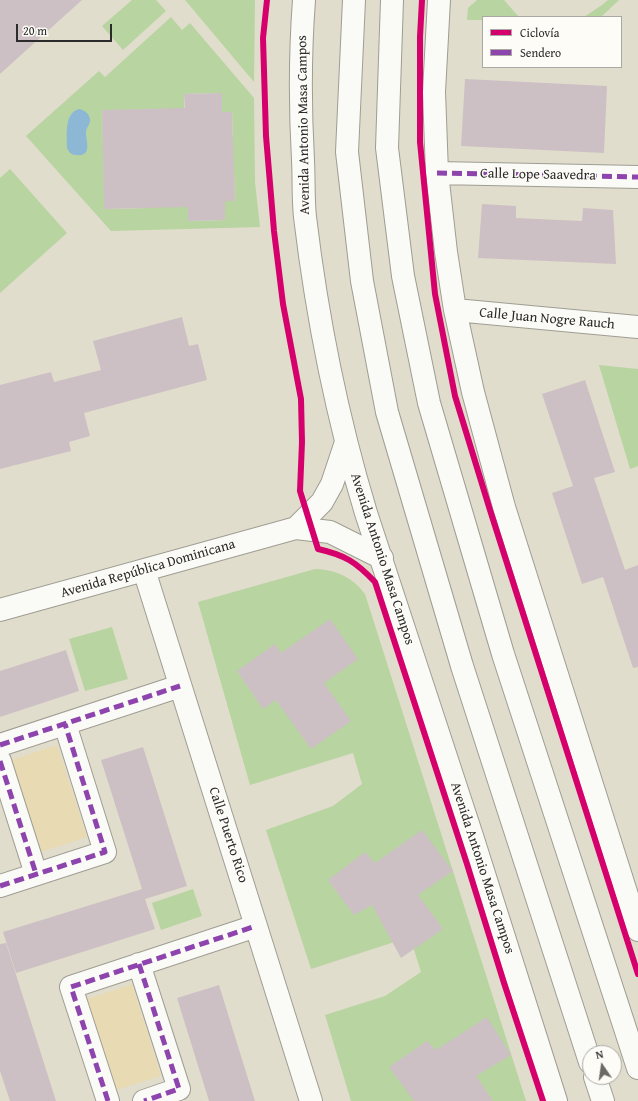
<!DOCTYPE html>
<html>
<head>
<meta charset="utf-8">
<style>
  body { margin:0 }
  #map { position:relative; width:638px; height:1101px; overflow:hidden; background:#e1ddcc; font-family:"Gentium Book Plus",serif }
  canvas { display:block }
  .legend { position:absolute; left:482px; top:16px; width:140px; height:52px; box-sizing:border-box; background:#fdfcf7; border:1px solid #a9a8a5; margin:0; padding:5px 7px; list-style:none; font-size:12px; color:#2b2b2b }
  .legend li { display:flex; align-items:center; gap:8px; height:20px }
  .legend b { width:20px; border:1px solid #a9a8a5 }
  .north { position:absolute; left:582px; top:1045px; width:40px; height:40px; box-sizing:border-box; background:#fdfcf7; border:1px solid #a9a8a5; border-radius:50%; rotate:347deg; font-size:11px; font-weight:700; line-height:16px; text-align:center; color:#2b2b2b }
  .north::after { content:''; display:block; margin:auto; width:14px; height:18px; background:#6b6963; clip-path:polygon(50% 0,100% 100%,50% 72%,0 100%) }
  .scale { position:absolute; left:16px; top:24px; width:96px; height:18px; box-sizing:border-box; border:2px solid #2b2b2b; border-top:0; padding-left:5px; font-size:12px; line-height:14px; white-space:nowrap; color:#2b2b2b; -webkit-text-stroke:3px #fdfcf7; paint-order:stroke }
</style>
</head>
<body>
<div id="map">
<canvas width="638" height="1101"></canvas>
<ul class="legend">
<li><b style="height:5px;background:#d6006c"></b>Ciclovía</li>
<li><b style="height:5px;background:#8e44ad"></b>Sendero</li>
</ul>
<div class="north">N</div>
<div class="scale">20 m</div>
</div>
<script>
const context = document.querySelector('canvas').getContext('2d');
context.lineJoin = 'round';
function paint(path, color) { context.fillStyle = color; context.fill(path, 'evenodd'); }
function strokePath(path, color, width, dash) { context.strokeStyle = color; context.lineWidth = width; context.lineCap = dash ? 'butt' : 'round'; context.setLineDash(dash || []); context.stroke(path); }
function write(font, color, halo, rows, align = 'center') {
  context.font = font + ' "Gentium Book Plus",serif'; context.lineWidth = 3; context.setLineDash([]); context.textBaseline = 'middle'; context.strokeStyle = halo; context.fillStyle = color; for (const [text, x, y, turn = 0] of rows) {
    context.save(); context.translate(x, y); context.rotate((+turn || 0) * Math.PI / 180); context.textAlign = isNaN(turn) ? turn : align; if (halo) context.strokeText(text, 0, 0); context.fillText(text, 0, 0); context.restore();
  }
}
const green = new Path2D(`
  M 132,0 L 156,0 L 166,11 L 123,50 L 102,26 Z
  M 185,0 L 255,0 L 254,82 Z
  M 477,0 L 504,0 L 519,17 L 483,17 L 483,20 L 467,20 L 468,8 Z
  M 608,0 L 619,0 L 601,17 L 584,17 L 602,5 Z
  M 171,17 L 182,30 L 190,23 L 254,98 L 255,182 L 260,227 L 111,231 L 26,136 L 99,71 L 105,77 ZM 221,93 L 222,112 L 232,112 L 233,137 L 223,137 L 224,175 L 234,175 L 235,200 L 225,201 L 225,220 L 189,221 L 187,180 L 149,171 L 150,208 L 105,209 L 102,111 L 106,110 L 185,134 L 184,94 Z
  M 10,169 L 67,233 L 0,293 L 0,178 Z
  M 599,365 L 638,369 L 638,466 L 630,469 Z
  M 315,569 C 336,569 353,578 365,594 L 526,1101 L 351,1101 L 325,1015 L 385,996 L 421,972 L 410,937 L 311,969 L 266,830 L 333,806 L 362,784 L 353,753 L 250,785 L 198,602 Z
  M 112,627 L 128,679 L 85,691 L 69,639 Z
  M 193,889 L 202,916 L 161,930 L 152,903 Z`);
const sand = new Path2D(`
  M 57,745 L 87,837 L 42,852 L 11,760 Z
  M 132,984 L 161,1076 L 116,1090 L 87,999 Z`);
const water = new Path2D(`
  M 79,109 C 85,110 91,115 90,122 C 89,125 87,127 86,131 C 85,139 94,157 76,155 C 71,155 69,152 67,148 C 67,135 64,113 79,109 Z`);
const building = new Path2D(`
  M 0,0 L 82,0 L 0,74 Z
  M 465,79 L 607,86 L 604,153 L 461,146 Z
  M 222,93 L 222,112 L 232,112 L 235,201 L 225,201 L 225,220 L 188,221 L 188,207 L 104,209 L 102,110 L 185,108 L 184,94 Z
  M 482,204 L 516,206 L 516,218 L 582,221 L 583,208 L 613,210 L 616,264 L 478,258 Z
  M 182,317 L 189,346 L 198,344 L 207,380 L 84,413 L 90,436 L 69,442 L 71,451 L 0,469 L 0,385 L 51,372 L 54,382 L 101,370 L 93,341 Z
  M 585,380 L 615,472 L 594,478 L 625,570 L 638,565 L 638,667 L 633,668 L 603,577 L 609,575 L 582,584 L 552,493 L 573,486 L 542,394 Z
  M 330,619 L 358,659 L 324,683 L 351,721 L 311,749 L 276,700 L 263,709 L 237,671 L 275,644 L 281,653 Z
  M 66,650 L 79,691 L 0,717 L 0,671 Z
  M 143,747 L 187,886 L 145,899 L 155,929 L 16,973 L 3,932 L 142,889 L 101,760 Z
  M 422,830 L 453,871 L 418,895 L 443,929 L 401,958 L 372,905 L 354,915 L 328,880 L 365,852 L 375,863 Z
  M 6,943 L 56,1101 L 10,1101 L 0,1071 L 0,944 Z
  M 219,985 L 255,1101 L 209,1101 L 177,998 Z
  M 487,1017 L 511,1055 L 476,1076 L 493,1101 L 414,1101 L 389,1067 L 427,1041 L 436,1050 Z`);
const minor = new Path2D(`
  M 304,0 C 300,53 300,107 303,160 C 304,179 303,199 305,217 C 317,317 337,417 366,513 L 472,836 L 556,1101
  M 439,0 L 434,92 L 437,173 L 446,252 L 455,310 L 473,392 L 504,507 L 638,930
  M 437,173 L 638,177
  M 455,310 L 638,327
  M 296,528 L 330,532 L 382,558
  M 144,570 L 311,1101
  M 0,610 L 296,528 L 322,502 L 332,484 L 346,442
  M 0,745 L 180,686
  M 0,761 L 36,874
  M 0,886 L 105,852 L 65,724
  M 139,964 L 179,1089 L 144,1101
  M 108,1101 L 71,987 L 256,926`);
const highway = new Path2D(`
  M 354,0 L 347,152 L 362,281 L 387,412 L 462,666 L 590,1062
  M 392,0 L 387,148 L 403,276 L 429,403 L 503,654 L 638,1068
  M 595,1077 L 603,1101`);
const quiet = new Path2D(`
  M 437,173 L 638,177
  M 0,745 L 180,686
  M 0,761 L 36,874
  M 0,886 L 105,852 L 65,724
  M 139,964 L 179,1089 L 144,1101
  M 108,1101 L 71,987 L 256,926`);
const cycleway = new Path2D(`
  M 267,0 L 263,38 L 266,136 L 274,231 L 283,304 L 301,399 L 302,442 L 300,491 L 318,549 C 345,555 356,562 375,582 L 467,864 L 504,983 L 543,1101
  M 422,0 L 420,37 L 420,142 L 435,294 L 455,396 L 490,510 L 638,974`);
const streetNames = [
  ["Avenida Antonio Masa Campos",304,125,-91],
  ["Calle Lope Saavedra",538,175,1],
  ["Calle Juan Nogre Rauch",547,319,5],
  ["Avenida Antonio Masa Campos",382,559,72],
  ["Avenida República Dominicana",148,569,-16],
  ["Calle Puerto Rico",228,835,72],
  ["Avenida Antonio Masa Campos",482,868,72]
];
paint(green, '#b8d4a1');
paint(sand, '#e8dbb3');
paint(water, '#8cb8d6');
paint(building, '#cdc0c4');
strokePath(minor, '#9f9d93', 24);
strokePath(highway, '#9f9d93', 24);
strokePath(minor, '#fafaf7', 22);
strokePath(highway, '#fafaf7', 22);
strokePath(quiet, '#8e44ad', 5, [10, 5]);
strokePath(cycleway, '#d6006c', 6);
write('14px', '#2b2b2b', '#fdfcf7', streetNames);
</script>
</body>
</html>
